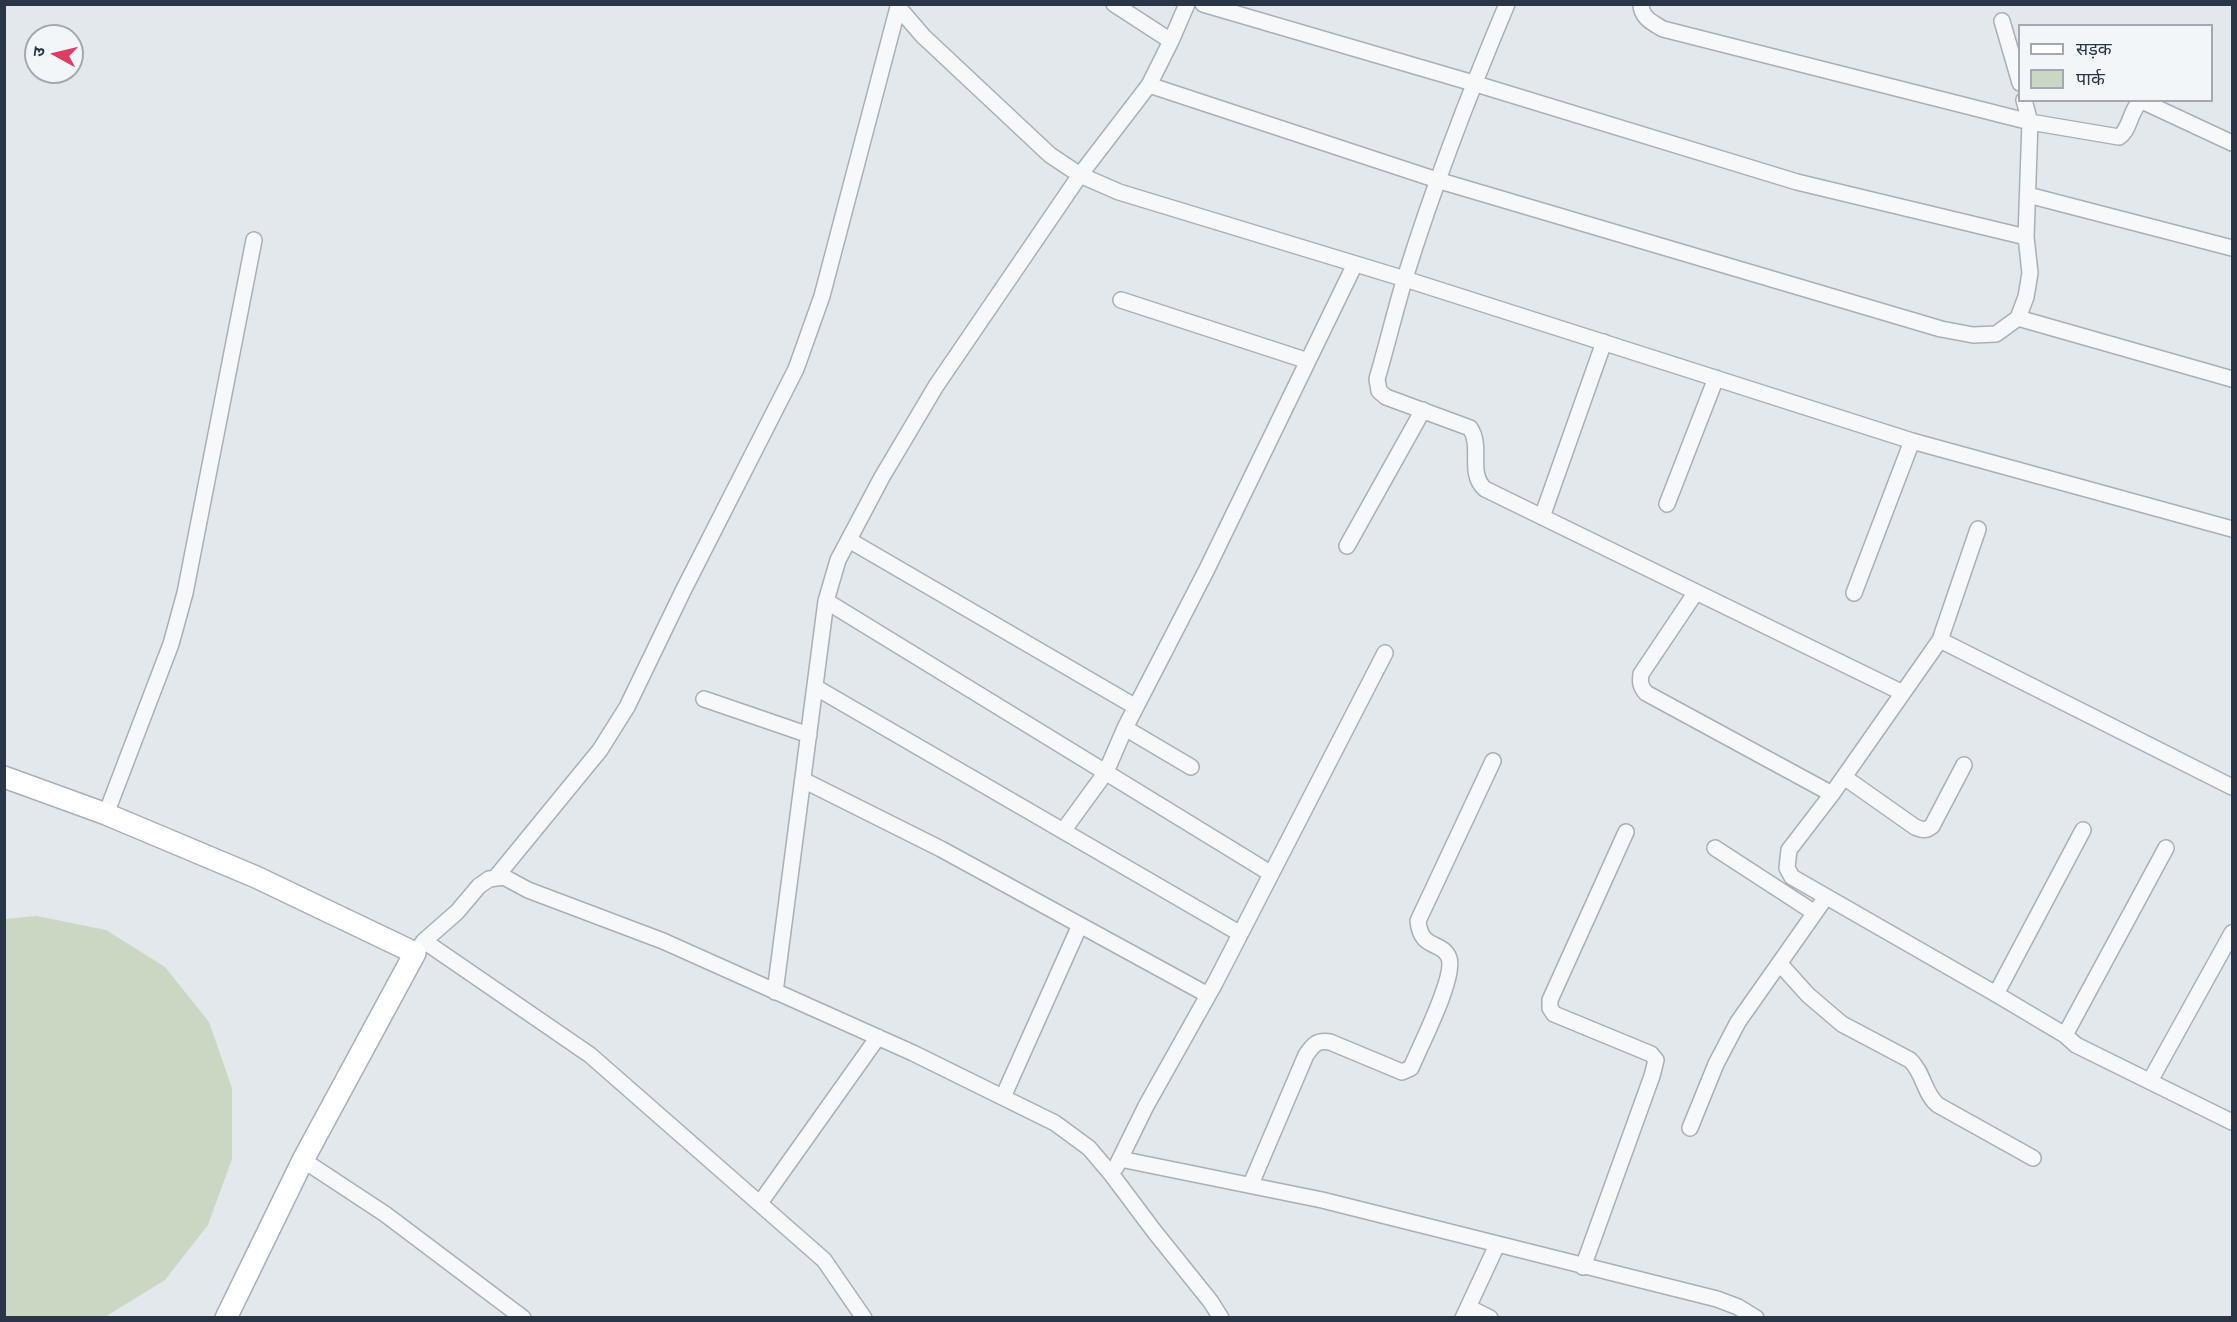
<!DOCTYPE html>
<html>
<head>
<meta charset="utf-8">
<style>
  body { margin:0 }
  #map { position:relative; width:2237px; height:1322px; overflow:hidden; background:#e3e8ed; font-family:Barlow,"Noto Sans Devanagari",sans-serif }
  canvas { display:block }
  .frame { position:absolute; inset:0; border:6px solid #283647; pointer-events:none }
  .legend { position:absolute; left:2018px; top:24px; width:195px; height:78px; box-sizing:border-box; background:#f3f6f9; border:2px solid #a2a9b2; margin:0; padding:8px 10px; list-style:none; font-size:18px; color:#283647 }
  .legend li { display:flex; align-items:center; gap:12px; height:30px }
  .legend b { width:30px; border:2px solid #a2a9b2 }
  .north { position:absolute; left:24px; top:24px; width:60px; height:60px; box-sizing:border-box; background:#f3f6f9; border:2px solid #a2a9b2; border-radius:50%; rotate:278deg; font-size:16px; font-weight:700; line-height:24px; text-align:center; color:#283647 }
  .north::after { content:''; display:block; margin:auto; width:21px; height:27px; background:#de3c61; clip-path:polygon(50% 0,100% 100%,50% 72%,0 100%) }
</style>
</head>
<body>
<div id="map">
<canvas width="2237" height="1322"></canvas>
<div class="frame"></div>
<ul class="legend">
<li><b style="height:8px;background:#fff"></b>सड़क</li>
<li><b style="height:16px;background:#cad8c3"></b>पार्क</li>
</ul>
<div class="north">उ</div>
</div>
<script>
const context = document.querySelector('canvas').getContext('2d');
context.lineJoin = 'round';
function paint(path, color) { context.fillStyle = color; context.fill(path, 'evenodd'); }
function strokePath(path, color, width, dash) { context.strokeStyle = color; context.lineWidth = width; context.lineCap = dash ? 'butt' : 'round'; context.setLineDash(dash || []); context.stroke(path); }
const green = new Path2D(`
  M 37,916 L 106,930 L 165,967 L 209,1022 L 232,1088 L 232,1159 L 208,1225 L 165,1280 L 105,1317 L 5,1317 L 5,919 Z`);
const street = new Path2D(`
  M 899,4 L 898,7 L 923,36 L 1050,155 L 1080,175 L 1119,192 L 1405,279 L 1912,441 L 2232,529
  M 1114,4 L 1171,41 L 1187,4
  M 1203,4 L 1473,83 L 1797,182 L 2026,237
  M 1507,4 C 1469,94 1434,185 1405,278 C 1395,311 1387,345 1377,379 L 1379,391 L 1386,397 L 1470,428 C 1483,447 1467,473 1485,489 L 1903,693
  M 1641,4 C 1641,18 1653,23 1663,29 L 2030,122 L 2119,137 C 2131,129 2130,108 2142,101 L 2232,143
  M 2002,21 L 2020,83
  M 1149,85 L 1437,180 L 1941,329 L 1973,335 L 1996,334 L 2018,318 L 2026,297 L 2030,273 L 2026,237 L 2030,122 L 2024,100
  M 2028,195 L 2232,248
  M 1121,300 L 1308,361
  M 2018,318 L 2232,379
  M 1667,504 L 1716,378
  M 1542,517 L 1604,342
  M 1978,529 L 1940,640 L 1832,794 L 1789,850 L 1787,868 L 1792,877 L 1996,994 L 2065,1035 L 2076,1045 L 2232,1122
  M 849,540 L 1136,707
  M 1347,546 L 1423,410
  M 1696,592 L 1641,674 C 1640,682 1640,686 1646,693 L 1832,794
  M 1854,593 L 1912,441
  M 826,601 L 1270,873
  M 1940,640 L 2232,787
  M 815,687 L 1239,933
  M 704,699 L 809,735
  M 1125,728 L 1191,767
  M 1844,777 L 1915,827 C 1922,830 1926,831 1932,826 L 1964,765
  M 803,780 L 941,849 L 1208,995
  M 106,814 L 171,644 L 185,593 L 254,240
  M 1063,831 L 1106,772 L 1125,728 L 1206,571 L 1355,264
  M 1715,848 L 1815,913
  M 496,877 L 600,750 L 627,707 L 683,591 L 796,369 L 822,296 L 898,7
  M 424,941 L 590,1055 L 824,1260 L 864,1318
  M 415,953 L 424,941 L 457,912 L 479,886 L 489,879 L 504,877 L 528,890 L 663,941 L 913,1053 L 1055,1123 L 1089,1148 L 1112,1175 L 1154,1231 L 1211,1302 L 1221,1318
  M 1780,964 L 1808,995 L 1842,1024 L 1910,1060 C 1924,1073 1924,1094 1938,1105 L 2033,1158
  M 775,992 L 826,601 L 838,560 L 882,477 L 936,386 L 1080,175 L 1149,85 L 1171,41
  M 1996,994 L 2083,830
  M 2065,1035 L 2166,848
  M 2150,1081 L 2232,933
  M 1003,1097 L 1080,925
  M 1690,1128 L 1716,1064 L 1738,1022 L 1826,897
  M 1120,1159 L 1322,1200 L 1717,1299 L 1738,1307 L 1756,1318
  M 303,1160 L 385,1214 L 523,1318
  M 1116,1167 L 1146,1106 L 1215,983 L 1385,653
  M 1251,1184 L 1306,1055 C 1313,1045 1316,1040 1330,1042 L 1402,1072 L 1411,1068 C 1420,1046 1456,977 1449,958 C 1442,940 1421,951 1418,921 L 1493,761
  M 760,1203 L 878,1037
  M 1583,1267 L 1652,1076 L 1656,1060 L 1651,1054 L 1554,1014 L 1550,1008 L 1550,1000 L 1626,832
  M 1468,1307 L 1490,1318
  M 1463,1318 L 1497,1245`);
const secondary = new Path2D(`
  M 4,777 L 106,814 L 256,877 L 415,953 L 303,1160 L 226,1318`);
paint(green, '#cad8c3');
strokePath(street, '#a7afb8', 18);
strokePath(secondary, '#a7afb8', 24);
strokePath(street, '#f7f8fa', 15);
strokePath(secondary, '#fff', 21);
</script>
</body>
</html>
